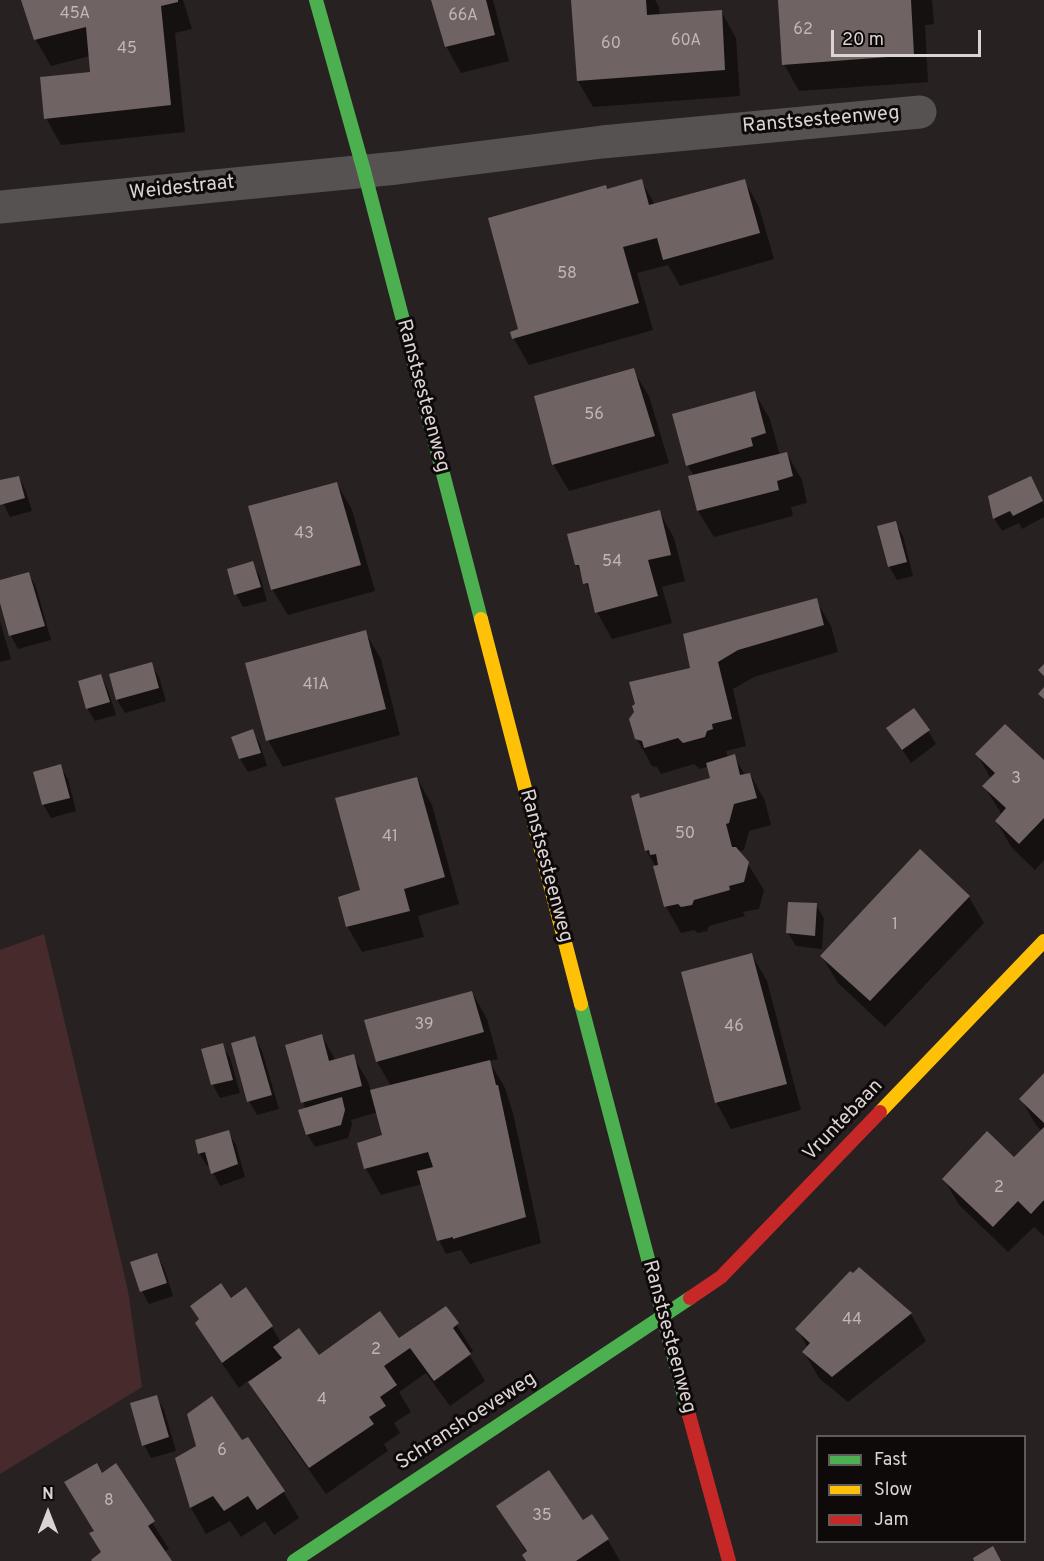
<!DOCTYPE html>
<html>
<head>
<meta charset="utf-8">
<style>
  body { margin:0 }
  #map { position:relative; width:1044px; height:1561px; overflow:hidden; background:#282121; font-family:Overpass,sans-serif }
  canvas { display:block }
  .legend { position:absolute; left:816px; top:1435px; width:210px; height:108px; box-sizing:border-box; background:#0f0a0a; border:2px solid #615a5a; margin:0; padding:8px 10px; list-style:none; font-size:18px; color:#dcd3d3 }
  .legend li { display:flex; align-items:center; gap:12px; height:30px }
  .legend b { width:30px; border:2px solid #615a5a }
  .north { position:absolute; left:18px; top:1483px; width:60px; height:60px; -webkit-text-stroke:4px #0f0a0a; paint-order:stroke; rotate:0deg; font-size:16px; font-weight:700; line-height:24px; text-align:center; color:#dcd3d3 }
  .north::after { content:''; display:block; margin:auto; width:21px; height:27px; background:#dcd3d3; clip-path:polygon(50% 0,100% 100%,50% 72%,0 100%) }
  .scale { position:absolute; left:831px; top:30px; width:150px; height:27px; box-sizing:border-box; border:3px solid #dcd3d3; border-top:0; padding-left:8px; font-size:18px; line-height:21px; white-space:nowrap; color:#dcd3d3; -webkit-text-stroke:4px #0f0a0a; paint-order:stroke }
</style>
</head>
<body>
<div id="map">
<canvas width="1044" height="1561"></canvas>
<ul class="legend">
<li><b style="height:8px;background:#4caf50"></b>Fast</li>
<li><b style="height:8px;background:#ffc107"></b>Slow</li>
<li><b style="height:8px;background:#c62828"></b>Jam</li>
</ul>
<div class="north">N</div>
<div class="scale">20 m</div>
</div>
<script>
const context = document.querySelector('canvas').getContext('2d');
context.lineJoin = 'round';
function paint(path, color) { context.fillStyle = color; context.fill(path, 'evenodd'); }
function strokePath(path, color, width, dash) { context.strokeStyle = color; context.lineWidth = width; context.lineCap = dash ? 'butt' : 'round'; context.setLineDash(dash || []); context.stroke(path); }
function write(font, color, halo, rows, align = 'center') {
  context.font = font + ' Overpass,sans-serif'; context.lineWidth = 6; context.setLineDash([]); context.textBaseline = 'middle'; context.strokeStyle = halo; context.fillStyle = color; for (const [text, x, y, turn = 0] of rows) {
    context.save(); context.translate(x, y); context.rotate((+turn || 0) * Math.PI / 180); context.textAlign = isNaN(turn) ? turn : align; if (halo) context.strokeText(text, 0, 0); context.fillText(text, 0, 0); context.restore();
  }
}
const green = new Path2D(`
  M 44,934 L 128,1291 L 142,1387 L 0,1474 L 0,950 Z`);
const shadow = new Path2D(`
  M 23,0 L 183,0 L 192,29 L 175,33 L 185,132 L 61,145 L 46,118 L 92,73 L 90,56 L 51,66 L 36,40 Z
  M 433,0 L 493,0 L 509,61 L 461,73 L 446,46 Z
  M 572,0 L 655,0 L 659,7 L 660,15 L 721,11 L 736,38 L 740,96 L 593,107 L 578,81 Z
  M 780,0 L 932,0 L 934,24 L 925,25 L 928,82 L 799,91 L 784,64 Z
  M 641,180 L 655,205 L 744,180 L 759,207 L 774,259 L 680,286 L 668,265 L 637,273 L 653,330 L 529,365 L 514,339 L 607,190 Z
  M 633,370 L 649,396 L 669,463 L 569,491 L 553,464 Z
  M 754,392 L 770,419 L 780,456 L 787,454 L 802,480 L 807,503 L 791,507 L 793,516 L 714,537 L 698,511 L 690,477 L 694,476 L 688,466 L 674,415 Z
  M 19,477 L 26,491 L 32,511 L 10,517 L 0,497 L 0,482 Z
  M 337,484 L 352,510 L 375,591 L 288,615 L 272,589 Z
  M 1038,491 L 1044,504 L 1044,517 L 1022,529 L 1019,523 L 1002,531 L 994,518 Z
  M 659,511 L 674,538 L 685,581 L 662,587 L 672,623 L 612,639 L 597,612 L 593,597 L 577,565 Z
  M 895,523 L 903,536 L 913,576 L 897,580 L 889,566 Z
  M 252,563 L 260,576 L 267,601 L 243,607 L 236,594 Z
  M 29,574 L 36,587 L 51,640 L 18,649 L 11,636 L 0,597 L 0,582 Z
  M 816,600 L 831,626 L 838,652 L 754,677 L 733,689 L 746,746 L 726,751 L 728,758 L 734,756 L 745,775 L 750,774 L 765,801 L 771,825 L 749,831 L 744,850 L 740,851 L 764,890 L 759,909 L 743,912 L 745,916 L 709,926 L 707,931 L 698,933 L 694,930 L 681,933 L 666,907 L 656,867 L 646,850 L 640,799 L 712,779 L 709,766 L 700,769 L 694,764 L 661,774 L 657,767 L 652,766 L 637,739 L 691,669 Z
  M 0,621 L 11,659 L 0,662 Z
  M 365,632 L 381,659 L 400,735 L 283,767 L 268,740 Z
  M 151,664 L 159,677 L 166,701 L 125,713 L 117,700 L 111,675 Z
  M 101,676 L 108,690 L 116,715 L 95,721 L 87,708 Z
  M 888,728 L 928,731 L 936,744 L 911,763 Z
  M 252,731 L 260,744 L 267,766 L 248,772 L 240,759 Z
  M 977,754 L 1044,763 L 1044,860 L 1035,870 L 1012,848 L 996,821 L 1002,815 L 984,786 L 991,779 Z
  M 60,766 L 68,779 L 76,811 L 51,818 L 43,804 Z
  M 417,778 L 432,805 L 459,904 L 418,916 L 424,937 L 362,952 L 347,926 L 362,891 Z
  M 969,897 L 984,923 L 885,1027 L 838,983 L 822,957 Z
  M 816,905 L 824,918 L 822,949 L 796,946 L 788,933 Z
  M 752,955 L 767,981 L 801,1110 L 731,1129 L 716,1102 Z
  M 472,992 L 487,1019 L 498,1059 L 489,1061 L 505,1088 L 513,1113 L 541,1243 L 470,1264 L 461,1250 L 446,1254 L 439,1240 L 422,1184 L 381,1195 L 366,1169 L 359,1144 L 384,1136 L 378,1112 L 351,1120 L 352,1124 L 348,1138 L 315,1147 L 307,1134 L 306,1109 L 303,1102 L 322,1036 L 336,1061 L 353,1056 L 368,1082 L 371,1091 L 391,1086 L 377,1062 Z
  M 255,1038 L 262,1051 L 279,1109 L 257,1115 L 249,1101 L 233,1044 Z
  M 222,1045 L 230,1058 L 240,1093 L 220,1098 L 213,1085 L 203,1050 Z
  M 1044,1075 L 1044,1236 L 1034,1227 L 1008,1252 L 959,1205 L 944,1179 L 1015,1159 L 1042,1131 L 1036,1125 L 1021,1099 Z
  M 228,1132 L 236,1145 L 245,1177 L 220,1186 L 210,1166 L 207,1166 L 199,1153 Z
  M 156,1254 L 164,1268 L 173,1296 L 149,1304 L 142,1291 Z
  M 859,1269 L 911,1314 L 926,1341 L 848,1402 L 819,1378 L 804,1352 L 808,1348 L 797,1329 Z
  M 230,1300 L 272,1327 L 281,1343 L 318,1357 L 399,1340 L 446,1308 L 473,1351 L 469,1354 L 485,1381 L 450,1406 L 426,1373 L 399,1392 L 411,1412 L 394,1423 L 400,1433 L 384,1444 L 388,1451 L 326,1494 L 266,1409 L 249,1380 L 239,1388 L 212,1349 L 197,1323 Z
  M 156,1397 L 164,1410 L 176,1451 L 151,1458 L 144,1445 Z
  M 241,1442 L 283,1491 L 299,1518 L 274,1535 L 265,1521 L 241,1537 L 230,1521 L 206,1534 L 191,1508 L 176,1459 Z
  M 115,1465 L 169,1549 L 164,1552 L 170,1561 L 93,1561 L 103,1553 L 95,1532 L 102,1475 Z
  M 498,1507 L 583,1522 L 608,1540 L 620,1561 L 527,1561 L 527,1553 Z`);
const building = new Path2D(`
  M 21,0 L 178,0 L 178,2 L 161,6 L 171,105 L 44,119 L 40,77 L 90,72 L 86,27 L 34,40 Z
  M 431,0 L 486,0 L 495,35 L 445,47 Z
  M 571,0 L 646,0 L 647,15 L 722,10 L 725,70 L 577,81 Z
  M 778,0 L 911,0 L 914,55 L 782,65 Z
  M 642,179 L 649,205 L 745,179 L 760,233 L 663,260 L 657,238 L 623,247 L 639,303 L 512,339 L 510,332 L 518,329 L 488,218 L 606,185 L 607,189 Z
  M 634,368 L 655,436 L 552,465 L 534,396 Z
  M 755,391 L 766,433 L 751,438 L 753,446 L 686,466 L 672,414 Z
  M 787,452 L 793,476 L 777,481 L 779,490 L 697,511 L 688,476 Z
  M 19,476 L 25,498 L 0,505 L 0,480 Z
  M 1031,476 L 1043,501 L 1013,516 L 1010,511 L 993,519 L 988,496 Z
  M 337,482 L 361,565 L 271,590 L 248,506 Z
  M 660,510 L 671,555 L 648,560 L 658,596 L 595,613 L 588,583 L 583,584 L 579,565 L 575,565 L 567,534 Z
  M 896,521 L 907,562 L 888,567 L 877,526 Z
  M 253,561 L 261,587 L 234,595 L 227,569 Z
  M 29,572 L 45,626 L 9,636 L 0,603 L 0,580 Z
  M 817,598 L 824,625 L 738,650 L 718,662 L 732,719 L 712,724 L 713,729 L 707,731 L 705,737 L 683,743 L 678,738 L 644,748 L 642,741 L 635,739 L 629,719 L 634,712 L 632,706 L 635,704 L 629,682 L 690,668 L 683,634 Z
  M 366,630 L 386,709 L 266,741 L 245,663 Z
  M 152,662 L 159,688 L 116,700 L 109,674 Z
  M 1044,664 L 1044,676 L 1038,670 Z
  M 101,674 L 110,702 L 86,709 L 78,681 Z
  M 1044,687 L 1044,699 L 1038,694 Z
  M 914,708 L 930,730 L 902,750 L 886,728 Z
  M 1005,724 L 1044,760 L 1044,818 L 1019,844 L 995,821 L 1006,808 L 982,786 L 995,773 L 975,754 Z
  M 253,729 L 261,753 L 239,759 L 231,737 Z
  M 735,754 L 740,775 L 750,773 L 757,798 L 734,804 L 729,823 L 726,824 L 732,847 L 736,847 L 749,862 L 744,882 L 729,886 L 730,890 L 694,900 L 692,905 L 681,907 L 678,904 L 664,907 L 653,866 L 658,865 L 656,854 L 650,855 L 649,850 L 645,851 L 631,796 L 639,793 L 640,798 L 710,778 L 706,763 Z
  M 61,764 L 70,798 L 42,805 L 33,772 Z
  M 417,777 L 445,877 L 404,889 L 410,911 L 346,927 L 338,897 L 360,890 L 335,798 Z
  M 920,849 L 970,896 L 870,1001 L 820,956 Z
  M 788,902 L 817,903 L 815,936 L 786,933 Z
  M 752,953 L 787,1084 L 715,1103 L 681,972 Z
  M 472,991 L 484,1032 L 376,1062 L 364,1020 Z
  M 322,1034 L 329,1061 L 354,1054 L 362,1086 L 301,1103 L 285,1045 Z
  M 255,1036 L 272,1095 L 247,1102 L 231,1043 Z
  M 223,1043 L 233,1080 L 211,1085 L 201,1049 Z
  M 490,1060 L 496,1085 L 498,1085 L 526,1217 L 453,1239 L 453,1237 L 437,1241 L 417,1171 L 433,1167 L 428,1152 L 364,1169 L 357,1143 L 382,1135 L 370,1090 Z
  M 1044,1073 L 1044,1123 L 1019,1099 Z
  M 342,1097 L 345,1110 L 341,1125 L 306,1135 L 298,1110 Z
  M 1044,1127 L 1044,1200 L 1031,1214 L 1018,1201 L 993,1227 L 942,1179 L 987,1131 L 1014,1157 Z
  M 229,1130 L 238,1164 L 211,1174 L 205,1152 L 198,1154 L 195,1140 Z
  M 157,1253 L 167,1283 L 140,1292 L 130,1262 Z
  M 859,1267 L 912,1313 L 832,1377 L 802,1352 L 810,1343 L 795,1329 L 850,1271 L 853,1273 Z
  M 221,1283 L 231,1298 L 246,1287 L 273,1326 L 222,1363 L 195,1323 L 199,1319 L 190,1306 Z
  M 446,1306 L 459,1323 L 453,1328 L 471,1354 L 434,1381 L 410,1348 L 384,1366 L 397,1385 L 380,1397 L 386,1406 L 369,1417 L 374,1424 L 309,1468 L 248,1382 L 282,1358 L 273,1347 L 299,1328 L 319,1355 L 380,1311 L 399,1338 Z
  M 157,1395 L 169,1437 L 142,1446 L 130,1403 Z
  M 212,1396 L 242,1440 L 248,1437 L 285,1491 L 257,1510 L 248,1496 L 224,1511 L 213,1496 L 190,1508 L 175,1458 L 196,1446 L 187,1414 Z
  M 97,1463 L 102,1473 L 116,1463 L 155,1521 L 148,1526 L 172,1561 L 92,1561 L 91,1560 L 101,1552 L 89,1533 L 94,1531 L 64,1482 Z
  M 549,1470 L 583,1520 L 592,1514 L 609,1539 L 576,1561 L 526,1561 L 522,1555 L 527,1551 L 496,1506 Z
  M 993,1546 L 1001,1561 L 974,1561 L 973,1558 Z`);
const street = new Path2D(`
  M 0,207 L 397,168 L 602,142 L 920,112`);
const fast = new Path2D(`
  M 316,0 L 364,171 L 481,619
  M 581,1004 L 689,1415
  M 294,1561 L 690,1298`);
const slow = new Path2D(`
  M 481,619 L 581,1004
  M 880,1112 L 1044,941`);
const jam = new Path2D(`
  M 690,1298 L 721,1277 L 880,1112
  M 689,1415 L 729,1561`);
const numberNames = [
  ["45A",75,15],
  ["66A",463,17],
  ["62",803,31],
  ["60A",686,42],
  ["60",611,45],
  ["45",127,50],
  ["58",567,275],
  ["56",594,416],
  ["43",304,535],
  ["54",612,563],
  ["41A",316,686],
  ["3",1016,780],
  ["50",685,835],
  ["41",390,838],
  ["1",895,926],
  ["39",424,1026],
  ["46",734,1028],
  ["2",999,1189],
  ["44",852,1321],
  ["2",376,1351],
  ["4",322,1401],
  ["6",222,1452],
  ["8",109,1502],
  ["35",542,1517]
];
const streetNames = [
  ["Ranstsesteenweg",821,121,-5],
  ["Weidestraat",182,189,-6],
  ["Ranstsesteenweg",422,396,75],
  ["Ranstsesteenweg",545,866,75],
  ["Vruntebaan",844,1121,-46],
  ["Ranstsesteenweg",668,1337,75],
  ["Schranshoeveweg",467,1422,-33]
];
paint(green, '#472b2c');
paint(shadow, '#0007');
paint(building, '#706363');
strokePath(street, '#565252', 33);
strokePath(fast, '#4caf50', 14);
strokePath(slow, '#ffc107', 14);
strokePath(jam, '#c62828', 14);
write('16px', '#c1b7b7', null, numberNames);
write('20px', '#dcd3d3', '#0f0a0a', streetNames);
</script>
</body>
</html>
